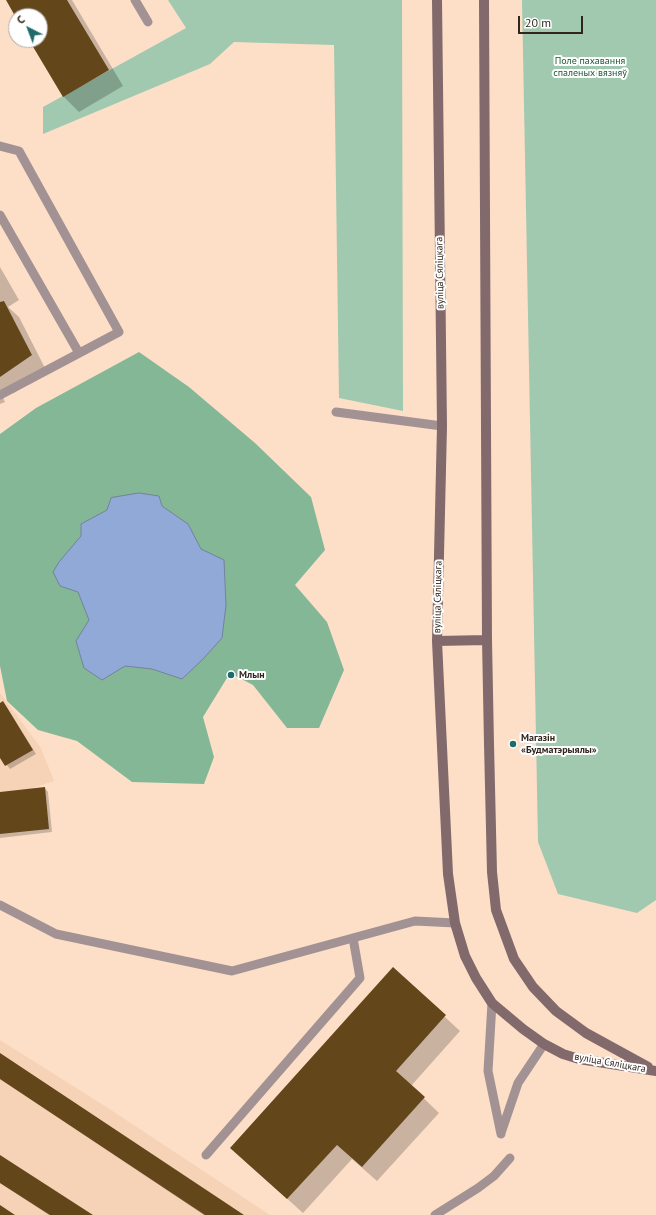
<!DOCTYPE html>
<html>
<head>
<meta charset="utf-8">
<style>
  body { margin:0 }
  #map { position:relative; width:656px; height:1215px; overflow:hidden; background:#fddfc8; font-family:"PT Sans",sans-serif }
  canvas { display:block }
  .north { position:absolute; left:8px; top:8px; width:40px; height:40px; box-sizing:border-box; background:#fff; border:1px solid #ada8a5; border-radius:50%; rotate:318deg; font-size:11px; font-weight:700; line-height:16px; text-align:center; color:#31261d }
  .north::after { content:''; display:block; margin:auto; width:14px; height:18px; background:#1f6b69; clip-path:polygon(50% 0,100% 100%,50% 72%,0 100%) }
  .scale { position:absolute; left:518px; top:16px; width:65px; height:18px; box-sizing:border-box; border:2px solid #31261d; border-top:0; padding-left:5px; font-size:12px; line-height:14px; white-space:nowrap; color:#31261d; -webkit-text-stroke:3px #fff; paint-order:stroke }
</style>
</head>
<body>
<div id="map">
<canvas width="656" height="1215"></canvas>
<div class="north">С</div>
<div class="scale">20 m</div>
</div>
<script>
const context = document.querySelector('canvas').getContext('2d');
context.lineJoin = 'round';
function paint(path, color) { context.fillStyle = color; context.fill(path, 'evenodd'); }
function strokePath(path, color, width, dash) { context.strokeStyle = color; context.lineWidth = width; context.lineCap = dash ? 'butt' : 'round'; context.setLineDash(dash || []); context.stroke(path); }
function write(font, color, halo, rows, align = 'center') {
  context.font = font + ' "PT Sans",sans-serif'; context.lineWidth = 4; context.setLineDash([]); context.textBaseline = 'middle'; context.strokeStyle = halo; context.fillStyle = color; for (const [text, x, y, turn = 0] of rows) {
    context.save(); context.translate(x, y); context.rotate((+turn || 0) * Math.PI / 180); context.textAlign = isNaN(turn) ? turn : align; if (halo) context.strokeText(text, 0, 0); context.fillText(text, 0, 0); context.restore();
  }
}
const built = new Path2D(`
  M 0,693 L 41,748 L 54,781 L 0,799 Z
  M 0,1040 L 105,1106 L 270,1215 L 0,1215 Z`);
const green = new Path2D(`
  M 168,0 L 402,0 L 403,411 L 339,398 L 334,45 L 234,42 L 210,64 L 43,134 L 43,107 L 186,28 Z
  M 522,0 L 656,0 L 656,900 L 637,913 L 558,894 L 538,842 Z`);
const forest = new Path2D(`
  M 139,352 L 189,387 L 255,443 L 311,497 L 325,550 L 295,585 L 327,622 L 344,670 L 319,728 L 287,728 L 253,685 L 230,673 L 203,717 L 214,757 L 204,784 L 132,782 L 77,741 L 38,730 L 7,701 L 0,666 L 0,434 L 36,408 Z`);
const water = new Path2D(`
  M 139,493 L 159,496 L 162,506 L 188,524 L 201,549 L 224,560 L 226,605 L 222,638 L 203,659 L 182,679 L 152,669 L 125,666 L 102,680 L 84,668 L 76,641 L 89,620 L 78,592 L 60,586 L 53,572 L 59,562 L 81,536 L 81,524 L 107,510 L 111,498 Z`);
const shadow = new Path2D(`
  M 7,0 L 72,0 L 123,86 L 79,112 L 64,97 L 31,40 L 40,40 L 40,16 L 16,16 Z
  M 0,267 L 19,300 L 8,307 L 19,317 L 46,370 L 14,393 L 10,390 L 2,395 L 5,402 L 0,404 Z
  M 0,704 L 6,706 L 36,754 L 10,769 L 0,756 Z
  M 45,788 L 48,792 L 52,832 L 0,838 L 0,793 Z
  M 393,969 L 460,1031 L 411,1086 L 439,1113 L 377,1181 L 352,1159 L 303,1213 L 231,1148 Z
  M 0,1054 L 243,1215 L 204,1215 L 0,1079 Z
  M 0,1156 L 91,1215 L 49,1215 L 0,1183 Z`);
const building = new Path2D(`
  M 6,0 L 67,0 L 109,70 L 63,97 L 29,40 L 40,40 L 40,16 L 15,16 Z
  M 4,301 L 32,355 L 0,377 L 0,302 Z
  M 3,701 L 33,750 L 5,766 L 0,758 L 0,703 Z
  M 45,787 L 49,829 L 0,834 L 0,792 Z
  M 393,967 L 446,1015 L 396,1071 L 425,1097 L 362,1167 L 337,1145 L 287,1199 L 230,1148 Z
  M 0,1053 L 244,1215 L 205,1215 L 0,1079 Z
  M 0,1155 L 93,1215 L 50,1215 L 0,1183 Z
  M 0,1205 L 15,1215 L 0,1215 Z`);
const lane = new Path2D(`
  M 135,0 L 148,22
  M 0,146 L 19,151 L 119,332 L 0,395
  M 0,215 L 79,353
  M 336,412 L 442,426
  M 0,905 L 56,934 L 232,971 L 415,921 L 455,923
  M 492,1003 L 488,1071 L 501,1134
  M 501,1133 L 518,1083 L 544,1044
  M 206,1155 L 360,978 L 353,938
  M 435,1215 L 478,1188 L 494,1176 L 510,1158`);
const secondary = new Path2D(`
  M 437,0 L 442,426 L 437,641 L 448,874 L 455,923 L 465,956 L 476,978 L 492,1003 L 523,1029 L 544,1044 L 563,1054 L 579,1059 L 656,1071
  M 484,0 L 487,640 L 489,744 L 492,872 L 496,910 L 514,959 L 533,987 L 556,1011 L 586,1033 L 648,1067
  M 437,641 L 487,640`);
const markers = [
  [231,675,4,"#1f6b69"],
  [513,744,4,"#1f6b69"]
];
const parkNames = [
  ["Поле пахавання",590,61],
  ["спаленых вязняў",590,73]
];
const streetNames = [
  ["вуліца Сяліцкага",440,273,-91],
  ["вуліца Сяліцкага",438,597,-89],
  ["вуліца Сяліцкага",610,1063,10]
];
const poiNames = [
  ["Млын",239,675],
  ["Магазін",521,738],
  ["«Будматэрыялы»",521,750]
];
paint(built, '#f6d3b7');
paint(green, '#a1c9af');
paint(forest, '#84b796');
paint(water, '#90a9d6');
strokePath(water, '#74829e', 1);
paint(shadow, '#0003');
paint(building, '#63471a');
strokePath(lane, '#a39293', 9);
strokePath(secondary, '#826a6c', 10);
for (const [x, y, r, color] of markers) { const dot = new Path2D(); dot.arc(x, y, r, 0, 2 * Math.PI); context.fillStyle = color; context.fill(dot); strokePath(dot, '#fff', 1.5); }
write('10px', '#1b5636', '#fff', parkNames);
write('10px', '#31261d', '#fff', streetNames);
write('bold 10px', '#31261d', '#fff', poiNames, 'left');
</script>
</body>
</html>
